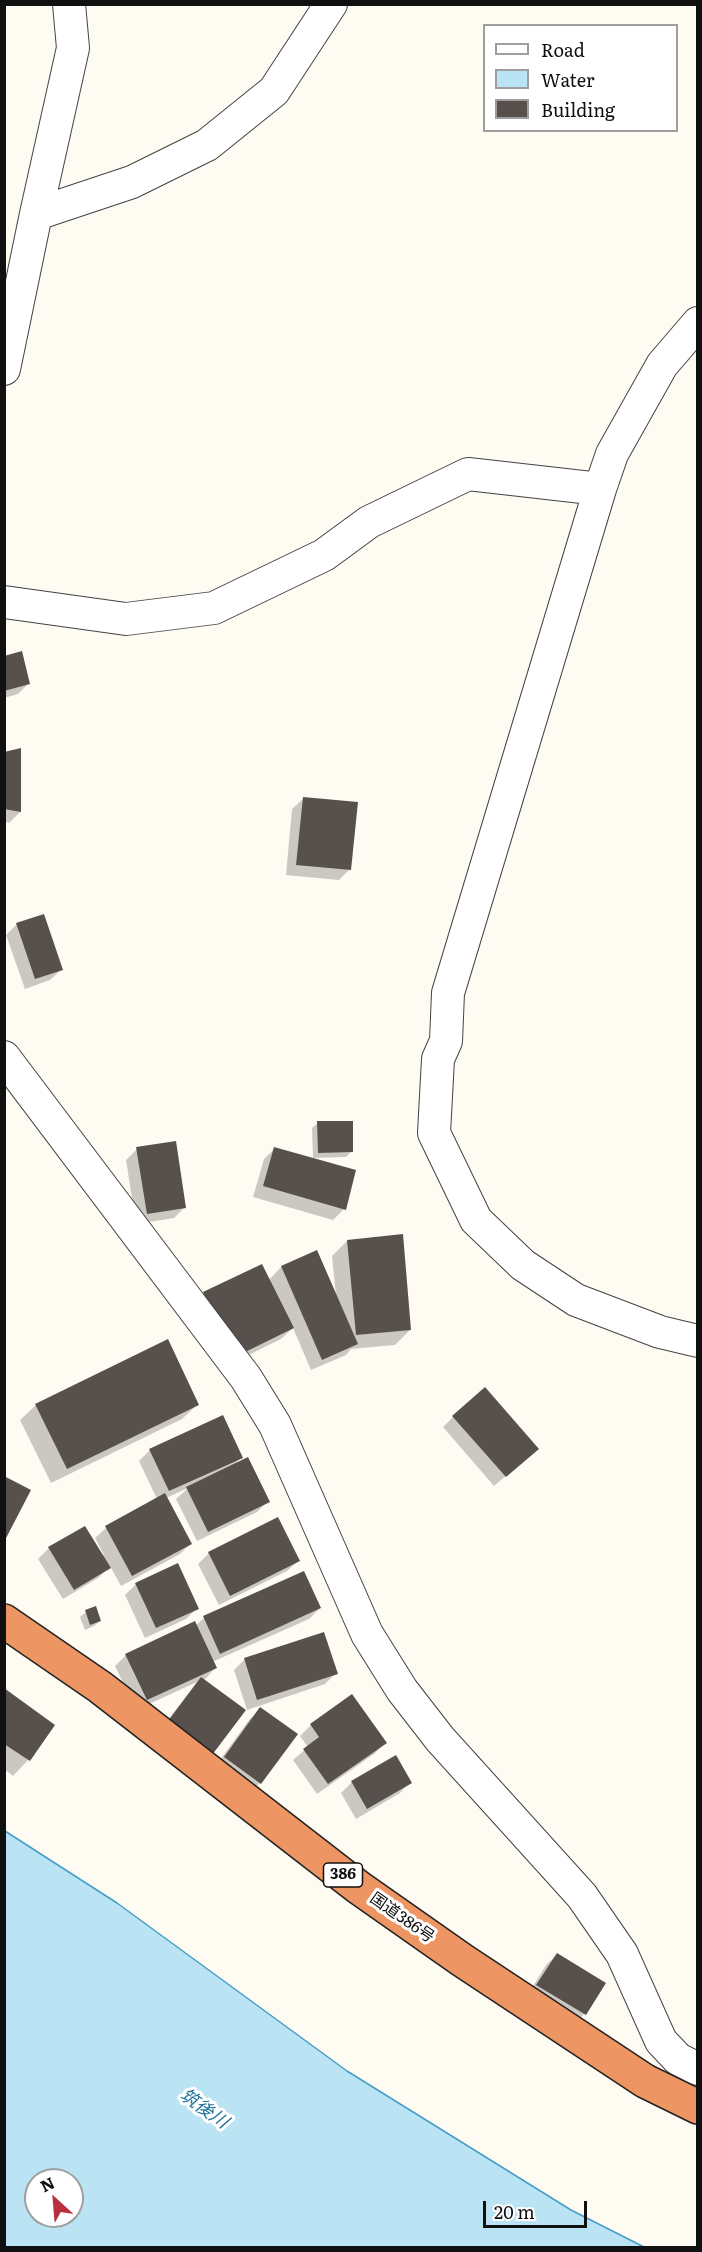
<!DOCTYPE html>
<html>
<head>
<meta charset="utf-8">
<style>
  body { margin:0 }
  #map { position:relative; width:702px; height:2252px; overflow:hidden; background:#fefbf3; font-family:Literata,serif }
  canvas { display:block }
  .frame { position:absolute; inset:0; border:6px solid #101010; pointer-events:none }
  .legend { position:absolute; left:483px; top:24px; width:195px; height:108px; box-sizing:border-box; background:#fff; border:2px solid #9f9f9f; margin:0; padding:8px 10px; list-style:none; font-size:18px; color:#101010 }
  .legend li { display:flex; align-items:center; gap:12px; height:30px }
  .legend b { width:30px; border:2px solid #9f9f9f }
  .north { position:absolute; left:24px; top:2168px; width:60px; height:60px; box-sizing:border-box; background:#fff; border:2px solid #9f9f9f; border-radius:50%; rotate:334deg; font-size:16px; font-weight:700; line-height:24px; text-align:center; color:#101010 }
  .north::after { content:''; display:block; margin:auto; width:21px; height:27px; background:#ba2e41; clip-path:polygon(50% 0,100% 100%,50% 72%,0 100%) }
  .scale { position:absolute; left:483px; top:2201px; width:104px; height:27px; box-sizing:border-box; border:3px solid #101010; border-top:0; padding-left:8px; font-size:18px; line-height:21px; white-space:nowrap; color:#101010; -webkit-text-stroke:4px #fff; paint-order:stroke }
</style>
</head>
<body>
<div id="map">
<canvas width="702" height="2252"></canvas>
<div class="frame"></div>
<ul class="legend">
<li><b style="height:8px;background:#fff"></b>Road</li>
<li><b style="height:16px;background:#bae3f3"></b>Water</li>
<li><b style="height:16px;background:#58504d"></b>Building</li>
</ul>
<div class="north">N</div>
<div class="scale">20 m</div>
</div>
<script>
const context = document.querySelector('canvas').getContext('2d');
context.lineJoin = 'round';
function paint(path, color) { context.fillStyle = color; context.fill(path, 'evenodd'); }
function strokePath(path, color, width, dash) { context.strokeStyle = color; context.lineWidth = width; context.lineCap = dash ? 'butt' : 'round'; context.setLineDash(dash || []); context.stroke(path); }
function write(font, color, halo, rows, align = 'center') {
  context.font = font + ' Literata,"Noto Sans JP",serif'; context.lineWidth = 6; context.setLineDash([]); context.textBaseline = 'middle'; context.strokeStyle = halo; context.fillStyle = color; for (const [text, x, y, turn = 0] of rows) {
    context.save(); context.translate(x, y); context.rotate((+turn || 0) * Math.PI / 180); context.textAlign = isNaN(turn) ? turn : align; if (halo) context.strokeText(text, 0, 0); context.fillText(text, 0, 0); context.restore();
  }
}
const water = new Path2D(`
  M 5,1831 L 117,1903 L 347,2071 L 571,2210 L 644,2247 L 5,2247 ZM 36,2180 L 72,2180 L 72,2216 L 36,2216 Z`);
const shadow = new Path2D(`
  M 4,657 L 29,683 L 18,694 L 4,698 Z
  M 19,750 L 20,812 L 9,823 L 4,821 L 4,753 Z
  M 303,799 L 350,869 L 339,880 L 286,875 L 292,809 Z
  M 17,924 L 61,970 L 50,980 L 25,989 L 6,935 Z
  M 318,1123 L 351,1152 L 346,1157 L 313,1158 L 312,1128 Z
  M 137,1149 L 185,1207 L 174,1218 L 136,1224 L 126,1160 Z
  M 274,1149 L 344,1209 L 333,1220 L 253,1197 L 264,1159 Z
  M 347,1241 L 410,1330 L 395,1345 L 351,1349 L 346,1355 L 311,1370 L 293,1328 L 281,1339 L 224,1367 L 193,1304 L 204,1294 L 269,1280 L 281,1267 L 316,1252 L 336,1296 L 332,1256 Z
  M 198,1404 L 182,1419 L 51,1483 L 20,1420 L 36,1405 Z
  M 453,1417 L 526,1459 L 494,1486 L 443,1427 Z
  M 150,1450 L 241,1457 L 233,1466 L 268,1501 L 257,1512 L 197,1541 L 176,1499 L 188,1488 L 166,1498 L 191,1543 L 180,1554 L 121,1586 L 110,1566 L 98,1578 L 63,1599 L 38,1559 L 49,1548 L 104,1555 L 95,1538 L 106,1528 L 157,1499 L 139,1461 Z
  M 277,1519 L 298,1561 L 287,1571 L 219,1605 L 198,1564 L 209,1553 Z
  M 304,1573 L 320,1608 L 309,1619 L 212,1662 L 215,1668 L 158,1733 L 197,1682 L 136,1710 L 115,1666 L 126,1655 L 195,1626 L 204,1618 Z
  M 136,1584 L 197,1608 L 186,1619 L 145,1638 L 125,1595 Z
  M 86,1612 L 100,1621 L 94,1626 L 85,1630 L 80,1617 Z
  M 245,1659 L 336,1673 L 325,1684 L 247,1710 L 234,1670 Z
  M 4,1690 L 53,1725 L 28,1760 L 13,1776 L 4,1769 Z
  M 260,1709 L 260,1783 L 249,1793 L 214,1768 L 249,1720 Z
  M 311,1725 L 385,1743 L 374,1754 L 317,1794 L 293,1760 L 308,1747 L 300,1736 Z
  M 352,1782 L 410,1782 L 400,1793 L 356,1819 L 341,1793 Z
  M 557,1954 L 604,1984 L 584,2014 L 574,2025 L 527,1996 L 546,1965 Z`);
const building = new Path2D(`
  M 22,651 L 30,684 L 4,691 L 4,656 Z
  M 21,748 L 21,812 L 4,809 L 4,752 Z
  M 303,797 L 358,802 L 351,870 L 296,865 Z
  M 44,914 L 63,970 L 35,979 L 16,923 Z
  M 317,1121 L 353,1121 L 353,1152 L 318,1153 Z
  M 176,1141 L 186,1208 L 147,1214 L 136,1147 Z
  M 274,1147 L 356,1170 L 346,1210 L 263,1186 Z
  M 403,1234 L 411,1330 L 356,1335 L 347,1240 Z
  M 317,1250 L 358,1344 L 322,1360 L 281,1266 Z
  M 262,1264 L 294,1328 L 235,1357 L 203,1292 Z
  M 168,1339 L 199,1405 L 67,1469 L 35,1404 Z
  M 485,1387 L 539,1449 L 506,1477 L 452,1416 Z
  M 223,1415 L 243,1458 L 169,1491 L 149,1449 Z
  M 248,1457 L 270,1502 L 208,1532 L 186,1487 Z
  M 4,1476 L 31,1490 L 4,1542 Z
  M 165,1493 L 192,1544 L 132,1576 L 105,1526 Z
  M 278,1517 L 300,1561 L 230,1596 L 208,1552 Z
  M 85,1526 L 111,1568 L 74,1590 L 48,1547 Z
  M 178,1563 L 199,1609 L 156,1628 L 135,1583 Z
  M 304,1571 L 321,1608 L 220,1654 L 203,1616 Z
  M 96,1606 L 101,1621 L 90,1625 L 85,1610 Z
  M 195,1621 L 217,1668 L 147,1700 L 125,1654 Z
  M 324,1632 L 338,1674 L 257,1700 L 244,1658 Z
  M 201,1677 L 246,1710 L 212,1755 L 168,1721 Z
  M 4,1688 L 55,1725 L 30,1761 L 4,1744 Z
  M 352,1694 L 387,1743 L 328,1784 L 303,1749 L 319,1737 L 310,1724 Z
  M 260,1707 L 298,1734 L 261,1784 L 224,1757 Z
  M 396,1755 L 412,1783 L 367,1809 L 351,1781 Z
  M 557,1953 L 606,1983 L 586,2015 L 536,1985 Z`);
const street = new Path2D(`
  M 36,214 L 132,182 L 207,145 L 274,91 L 331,4
  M 698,323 L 662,365 L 612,454 L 600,489 L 448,993 L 446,1041 L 438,1059 L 434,1133 L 476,1220 L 523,1265 L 576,1300 L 660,1332 L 698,1341
  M 4,369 L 36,214 L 73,48 L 69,4
  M 4,602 L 126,619 L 214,608 L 324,555 L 369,522 L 468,474 L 600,489
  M 4,1057 L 246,1378 L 275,1425 L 367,1634 L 402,1690 L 440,1739 L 582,1896 L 622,1954 L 661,2041 L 678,2059 L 698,2069`);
const highway = new Path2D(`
  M 4,1621 L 100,1687 L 358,1887 L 462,1960 L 645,2081 L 698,2107`);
const shields = [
  [343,1875,39]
];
const shieldNames = [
  ["386",343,1875]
];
const streetNames = [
  ["国道386号",402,1918,35]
];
const waterNames = [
  ["筑後川",204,2109,35]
];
paint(water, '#bae3f3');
strokePath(water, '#459ec7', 1.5);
paint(shadow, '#0003');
paint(building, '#58504d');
strokePath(street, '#434343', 34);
strokePath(highway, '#212121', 36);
strokePath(street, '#fff', 32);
strokePath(highway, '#ed9663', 33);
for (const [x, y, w] of shields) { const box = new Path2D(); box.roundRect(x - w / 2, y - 12, w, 24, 4.5); context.fillStyle = '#fff'; context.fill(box); strokePath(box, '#101010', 1.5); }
write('bold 15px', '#101010', null, shieldNames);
write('16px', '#101010', '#fff', streetNames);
write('italic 18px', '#1e709c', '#fff', waterNames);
</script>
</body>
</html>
